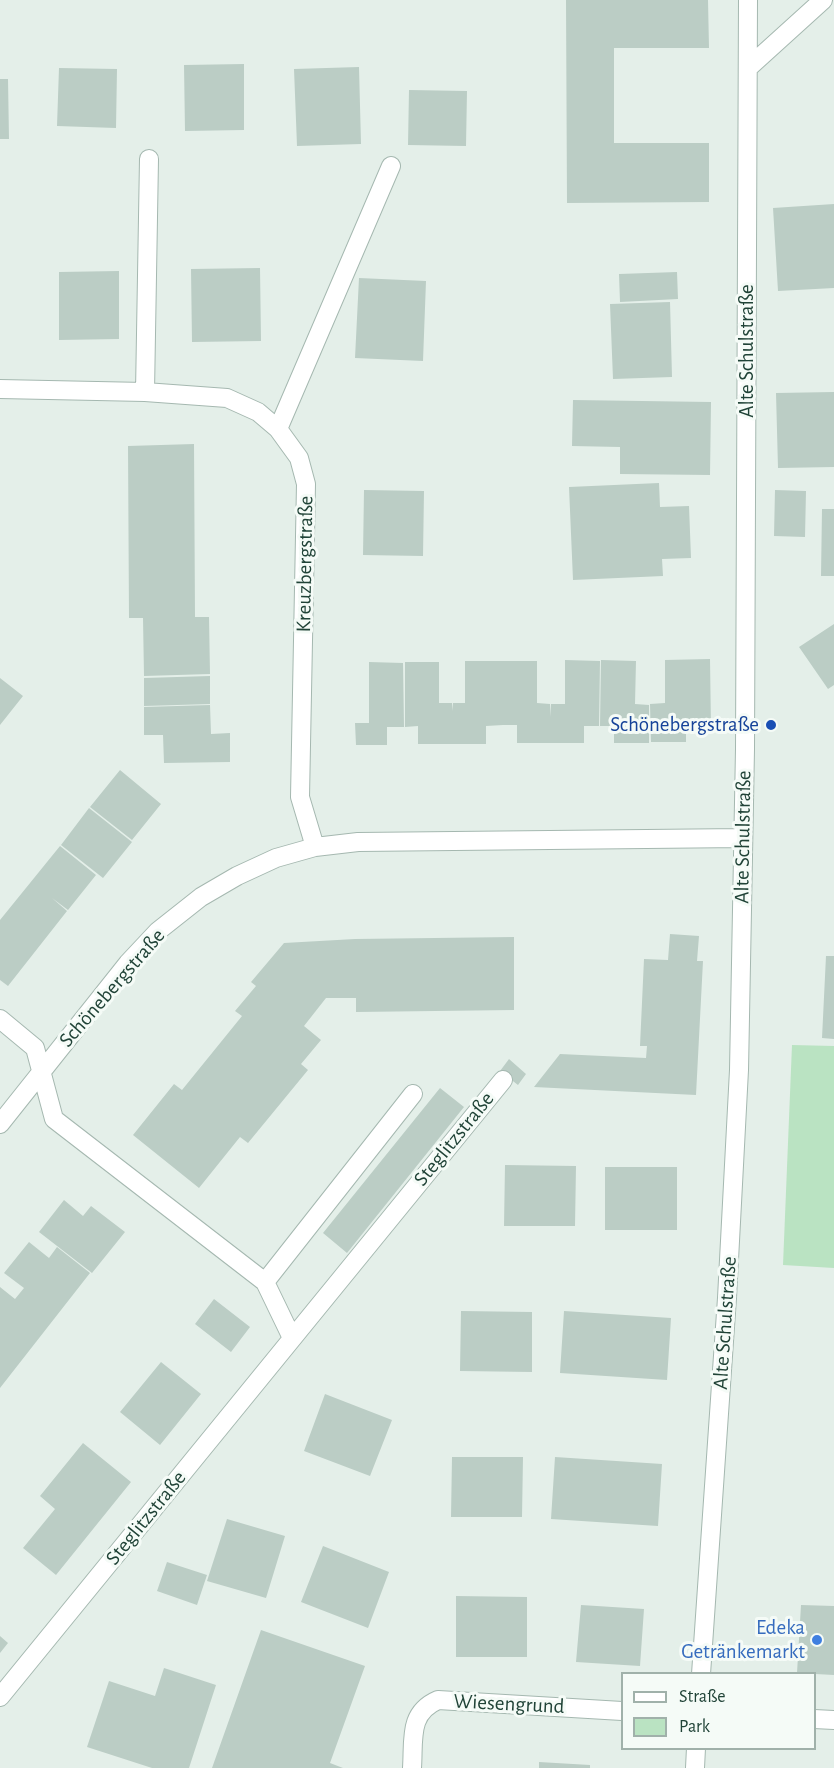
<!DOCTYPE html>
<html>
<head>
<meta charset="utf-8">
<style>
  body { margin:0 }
  #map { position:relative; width:834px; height:1768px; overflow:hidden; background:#e4efe9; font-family:"Alegreya Sans",sans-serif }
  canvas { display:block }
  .legend { position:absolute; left:621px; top:1672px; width:195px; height:78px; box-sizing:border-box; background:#f5fbf7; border:2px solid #a0b1aa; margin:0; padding:8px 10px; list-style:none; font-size:18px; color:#204337 }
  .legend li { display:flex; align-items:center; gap:12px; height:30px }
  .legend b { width:30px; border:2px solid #a0b1aa }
</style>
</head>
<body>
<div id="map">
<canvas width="834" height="1768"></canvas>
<ul class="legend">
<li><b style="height:8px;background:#fff"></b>Straße</li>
<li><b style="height:16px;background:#bae3c2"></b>Park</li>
</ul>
</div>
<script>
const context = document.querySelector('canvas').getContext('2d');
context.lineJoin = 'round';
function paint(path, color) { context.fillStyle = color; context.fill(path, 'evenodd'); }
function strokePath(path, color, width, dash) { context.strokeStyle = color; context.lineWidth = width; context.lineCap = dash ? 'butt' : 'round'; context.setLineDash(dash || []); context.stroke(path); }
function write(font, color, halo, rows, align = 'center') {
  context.font = font + ' "Alegreya Sans",sans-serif'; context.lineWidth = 6; context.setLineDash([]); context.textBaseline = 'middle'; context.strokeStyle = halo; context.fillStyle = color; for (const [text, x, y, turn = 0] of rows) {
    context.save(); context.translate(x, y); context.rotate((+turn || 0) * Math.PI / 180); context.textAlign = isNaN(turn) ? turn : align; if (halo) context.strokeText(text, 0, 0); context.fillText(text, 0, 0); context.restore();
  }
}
const green = new Path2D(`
  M 792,1045 L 834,1046 L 834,1268 L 783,1265 Z`);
const building = new Path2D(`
  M 566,0 L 708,0 L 709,48 L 614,48 L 614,143 L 709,143 L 709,202 L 567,203 Z
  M 244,64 L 244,130 L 185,131 L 184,65 Z
  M 359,67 L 361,144 L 297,146 L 294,69 Z
  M 59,68 L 117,69 L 116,128 L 57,126 Z
  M 0,79 L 8,79 L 9,139 L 0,139 Z
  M 409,90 L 467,91 L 466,146 L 408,145 Z
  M 834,204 L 834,288 L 778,291 L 773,208 Z
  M 260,268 L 261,341 L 192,342 L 191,269 Z
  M 119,271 L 119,339 L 59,340 L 59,272 Z
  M 677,272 L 678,299 L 620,302 L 619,274 Z
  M 359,278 L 426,281 L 423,361 L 355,358 Z
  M 670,302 L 672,377 L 613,379 L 610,304 Z
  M 834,392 L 834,467 L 778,468 L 776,393 Z
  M 573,400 L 711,402 L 710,475 L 620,474 L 620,447 L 572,446 Z
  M 194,444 L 195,617 L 209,617 L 210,674 L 144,676 L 143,618 L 129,618 L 128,446 Z
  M 659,483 L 660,507 L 689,506 L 691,558 L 662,559 L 663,576 L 573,580 L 569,487 Z
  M 364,490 L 424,491 L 423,556 L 363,555 Z
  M 775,490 L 806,491 L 805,537 L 774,536 Z
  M 822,509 L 834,509 L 834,576 L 821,576 Z
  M 834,624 L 834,685 L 828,689 L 799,647 Z
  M 710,659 L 711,730 L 686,730 L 686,742 L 651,742 L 650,704 L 665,703 L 665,660 Z
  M 565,660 L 600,661 L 599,726 L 584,726 L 584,743 L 517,743 L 517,725 L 503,725 L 486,726 L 486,744 L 418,744 L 418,726 L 405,727 L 405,662 L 439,662 L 439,703 L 452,703 L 453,711 L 453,703 L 465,703 L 465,661 L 537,661 L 537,703 L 550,704 L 551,717 L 551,704 L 565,704 Z
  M 601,660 L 636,661 L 635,704 L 649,705 L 649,743 L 614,743 L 614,726 L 600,726 Z
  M 369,662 L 403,663 L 404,727 L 387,727 L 387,745 L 356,745 L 355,723 L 369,723 Z
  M 210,676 L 210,704 L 144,706 L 144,678 Z
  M 0,678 L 23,696 L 0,725 Z
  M 210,705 L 211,734 L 230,733 L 230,762 L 164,763 L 163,735 L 144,735 L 144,707 Z
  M 120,770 L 161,804 L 132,840 L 90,807 Z
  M 89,808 L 132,842 L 103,878 L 61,845 Z
  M 60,846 L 96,875 L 68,910 L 52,898 L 67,911 L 8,986 L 0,980 L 0,920 Z
  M 670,934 L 699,936 L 697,961 L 703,961 L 696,1095 L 534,1087 L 560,1054 L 646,1058 L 647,1046 L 640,1046 L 644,959 L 668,960 Z
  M 514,937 L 514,1010 L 356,1012 L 356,998 L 326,998 L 304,1026 L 321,1040 L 301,1064 L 308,1070 L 248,1143 L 240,1137 L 199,1188 L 133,1135 L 174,1084 L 182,1090 L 242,1016 L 235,1011 L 256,986 L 251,982 L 284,943 L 355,939 Z
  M 826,956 L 834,956 L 834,1039 L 822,1038 Z
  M 509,1059 L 526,1074 L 518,1085 L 500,1071 Z
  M 440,1088 L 464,1107 L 347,1253 L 323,1233 Z
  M 505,1165 L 576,1166 L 575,1226 L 504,1226 Z
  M 605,1167 L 677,1167 L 677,1230 L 605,1230 Z
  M 64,1200 L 83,1216 L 91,1206 L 125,1232 L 92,1273 L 39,1232 Z
  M 29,1242 L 49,1258 L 57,1247 L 90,1273 L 0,1388 L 0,1287 L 15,1299 L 24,1288 L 4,1273 Z
  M 214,1299 L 250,1327 L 231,1352 L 195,1324 Z
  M 461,1311 L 532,1312 L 532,1372 L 460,1371 Z
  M 564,1311 L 671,1318 L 667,1380 L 560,1373 Z
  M 161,1362 L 201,1394 L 160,1445 L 120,1412 Z
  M 325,1394 L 392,1420 L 370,1476 L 304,1451 Z
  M 83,1443 L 131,1482 L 56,1575 L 23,1548 L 55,1509 L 40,1496 Z
  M 452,1457 L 523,1457 L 522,1517 L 451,1517 Z
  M 555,1457 L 662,1464 L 658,1526 L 551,1519 Z
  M 227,1519 L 285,1536 L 266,1598 L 207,1581 Z
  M 323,1546 L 389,1572 L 368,1628 L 301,1602 Z
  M 167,1562 L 207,1575 L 197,1605 L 157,1591 Z
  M 456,1596 L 527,1597 L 527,1657 L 456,1657 Z
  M 581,1605 L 644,1609 L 640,1666 L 576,1662 Z
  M 801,1605 L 834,1606 L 834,1675 L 797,1673 Z
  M 261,1630 L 365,1666 L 330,1763 L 343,1768 L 212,1768 Z
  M 0,1636 L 8,1643 L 0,1653 Z
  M 164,1668 L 216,1685 L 189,1768 L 152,1768 L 87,1747 L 109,1681 L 155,1696 Z
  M 539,1762 L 590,1765 L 590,1768 L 539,1768 Z`);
const minor = new Path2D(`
  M 748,68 L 823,0
  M 0,389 L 145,392 L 227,398 L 258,412 L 278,429 L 299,458 L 306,484 L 300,797 L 315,847
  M 145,392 L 149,159
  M 278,429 L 391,166
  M 0,1019 L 35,1048 L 54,1119 L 265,1282 L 292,1338
  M 0,1124 L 128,963 L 158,931 L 201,897 L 237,876 L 276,858 L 315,847 L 358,842 L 742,838
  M 265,1282 L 413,1094
  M 701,1674 L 727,1298 L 739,1070 L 745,749 L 748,0
  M 0,1697 L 503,1080
  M 814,1719 L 834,1720
  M 412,1768 C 414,1739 408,1713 438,1700 L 622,1711
  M 695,1768 L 696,1748`);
const markers = [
  [771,725,6,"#1a4fb4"],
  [817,1640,6,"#3f7fe0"]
];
const streetNames = [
  ["Alte Schulstraße",747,351,-90],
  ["Kreuzbergstraße",305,564,-89],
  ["Alte Schulstraße",743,837,-89],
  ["Schönebergstraße",112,988,-49],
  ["Steglitzstraße",454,1139,-51],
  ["Alte Schulstraße",725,1323,-86],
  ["Steglitzstraße",146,1518,-51],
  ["Wiesengrund",509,1704,3]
];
const transitNames = [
  ["Schönebergstraße",759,725]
];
const shopNames = [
  ["Edeka",805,1628],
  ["Getränkemarkt",805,1652]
];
paint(green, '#bae3c2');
paint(building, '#bbcdc5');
strokePath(minor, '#a5b8b0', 20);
strokePath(minor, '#fff', 18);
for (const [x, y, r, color] of markers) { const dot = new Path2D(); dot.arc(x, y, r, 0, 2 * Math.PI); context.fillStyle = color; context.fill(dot); strokePath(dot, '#f5fbf7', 2); }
write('21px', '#204337', '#f5fbf7', streetNames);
write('21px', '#164399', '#f5fbf7', transitNames, 'right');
write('21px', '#366cbe', '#f5fbf7', shopNames, 'right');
</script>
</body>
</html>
